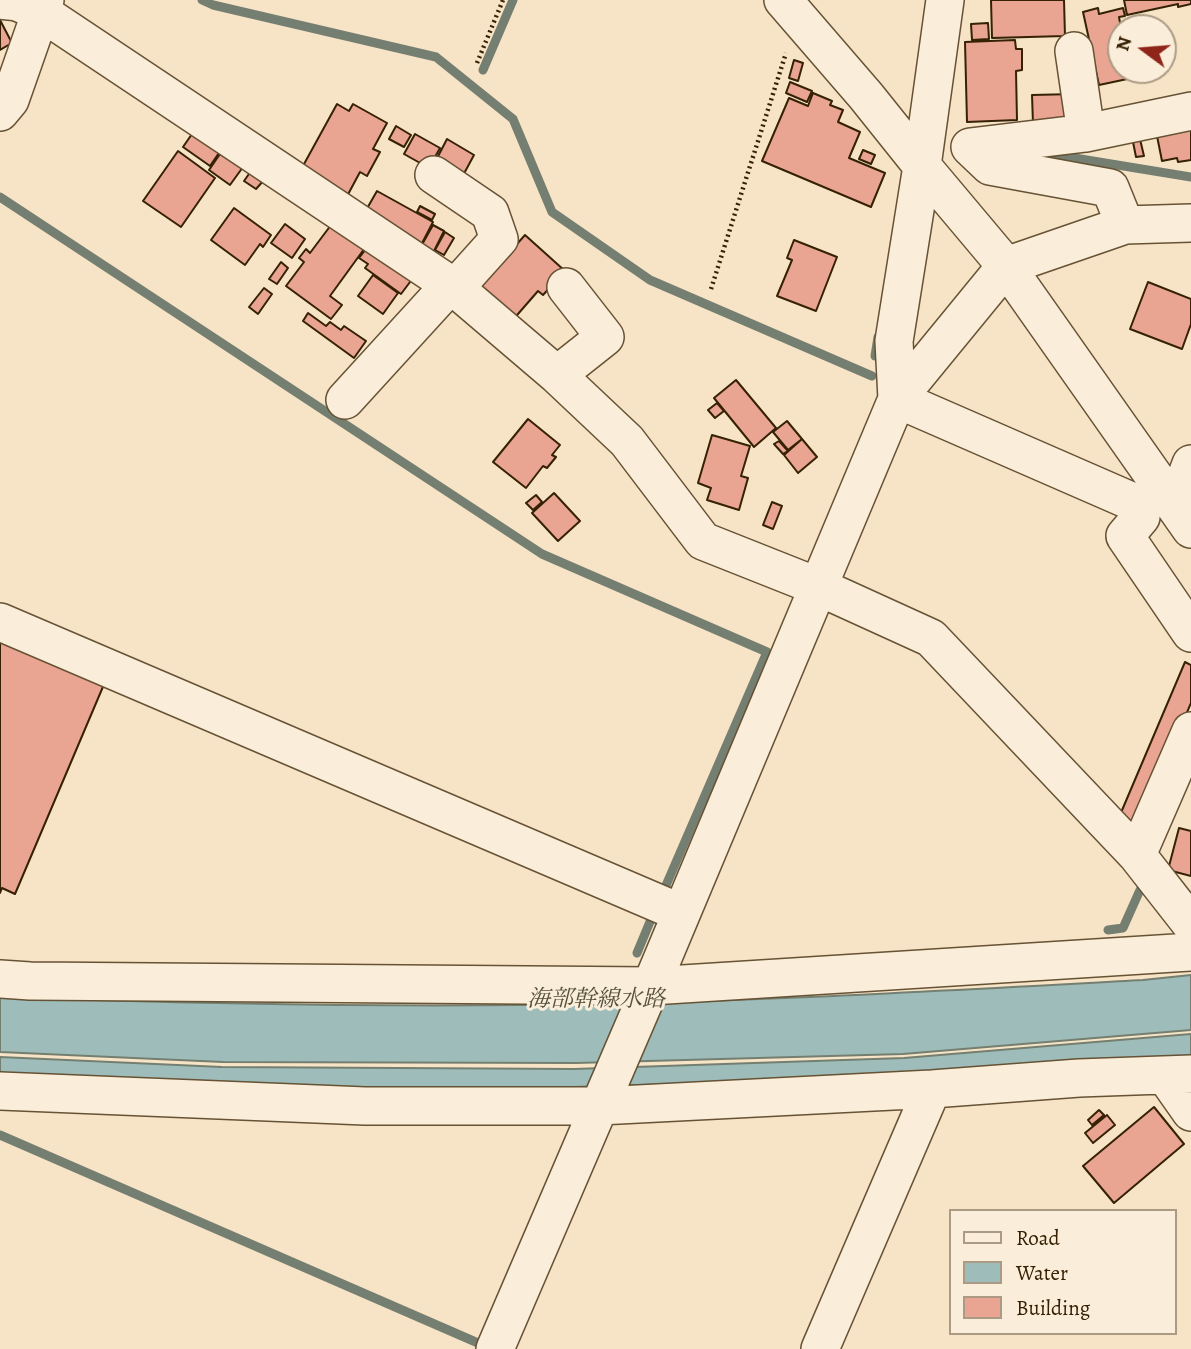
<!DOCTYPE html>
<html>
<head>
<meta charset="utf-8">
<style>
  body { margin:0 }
  #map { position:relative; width:1191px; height:1349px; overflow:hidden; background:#f7e3c5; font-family:Alegreya,serif }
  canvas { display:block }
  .legend { position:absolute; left:949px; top:1209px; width:228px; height:126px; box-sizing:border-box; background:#faedd9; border:2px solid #ab9b84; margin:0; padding:9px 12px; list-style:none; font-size:21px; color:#352104 }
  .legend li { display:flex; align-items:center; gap:14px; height:35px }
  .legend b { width:35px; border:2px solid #ab9b84 }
  .north { position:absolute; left:1107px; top:14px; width:70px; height:70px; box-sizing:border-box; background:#faedd9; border:2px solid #ab9b84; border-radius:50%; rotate:286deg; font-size:19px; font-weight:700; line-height:28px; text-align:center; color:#352104 }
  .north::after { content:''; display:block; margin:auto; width:24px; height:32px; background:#8f2418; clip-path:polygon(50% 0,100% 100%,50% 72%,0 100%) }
</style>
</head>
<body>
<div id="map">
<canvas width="1191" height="1349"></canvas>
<ul class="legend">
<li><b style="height:9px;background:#faedd9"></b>Road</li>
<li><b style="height:19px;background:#9ebdba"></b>Water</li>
<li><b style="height:19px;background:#e9a492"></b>Building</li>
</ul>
<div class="north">N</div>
</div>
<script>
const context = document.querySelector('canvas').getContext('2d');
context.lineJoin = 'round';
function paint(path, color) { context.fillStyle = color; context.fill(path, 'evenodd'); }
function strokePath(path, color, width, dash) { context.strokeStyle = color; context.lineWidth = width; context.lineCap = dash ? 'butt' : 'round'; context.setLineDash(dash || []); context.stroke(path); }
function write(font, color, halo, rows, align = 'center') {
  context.font = font + ' Alegreya,"Noto Serif JP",serif'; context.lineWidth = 6; context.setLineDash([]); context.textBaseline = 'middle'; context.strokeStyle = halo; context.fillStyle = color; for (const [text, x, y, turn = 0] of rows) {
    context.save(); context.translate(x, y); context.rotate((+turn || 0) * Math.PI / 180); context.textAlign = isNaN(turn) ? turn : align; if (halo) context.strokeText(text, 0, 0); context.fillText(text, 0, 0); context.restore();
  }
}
const water = new Path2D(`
  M 1191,975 L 1191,1030 L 903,1054 L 576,1063 L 223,1062 L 0,1052 L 0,997 C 174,1003 349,1007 523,1005 C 730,1003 936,991 1143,980 Z
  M 1191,1034 L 1191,1058 L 919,1077 L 573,1087 L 229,1087 L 0,1078 L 0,1057 L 222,1067 L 574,1069 L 904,1058 Z`);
const stream = new Path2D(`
  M 202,0 L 213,5 L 436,57 L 513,119 L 552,212 L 650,280 L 872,376
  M 483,70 L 513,0
  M 1044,153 L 1191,177
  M 0,197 L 542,554 L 767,652 L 664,890
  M 875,356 L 878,337
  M 1108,930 L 1123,928 L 1140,890
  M 637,953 L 652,917
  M 0,1135 L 478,1343`);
const building = new Path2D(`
  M 991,0 L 1064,0 L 1065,36 L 992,38 Z
  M 1124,0 L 1191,0 L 1191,4 L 1178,7 L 1178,4 L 1127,15 Z
  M 1098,8 L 1099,14 L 1123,8 L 1125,16 L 1119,17 L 1121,28 L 1121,70 L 1130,70 L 1132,78 L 1099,85 L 1083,12 Z
  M 0,20 L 12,43 L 0,50 Z
  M 988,23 L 989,39 L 972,40 L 971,24 Z
  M 1015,40 L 1016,49 L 1022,49 L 1022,70 L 1016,71 L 1017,120 L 967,122 L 965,42 Z
  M 794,60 L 803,63 L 798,81 L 789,78 Z
  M 790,82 L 812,91 L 807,102 L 786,93 Z
  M 813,93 L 832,101 L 830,105 L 843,110 L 838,122 L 860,132 L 849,158 L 885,173 L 871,207 L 762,161 L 789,98 L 808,106 Z
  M 1075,94 L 1075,122 L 1033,124 L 1032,95 Z
  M 337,104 L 349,111 L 353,104 L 387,123 L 373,149 L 380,152 L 367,176 L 360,172 L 345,200 L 298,175 Z
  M 1191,124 L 1191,160 L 1178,162 L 1177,158 L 1162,161 L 1156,131 Z
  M 396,126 L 411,135 L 404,147 L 389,139 Z
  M 194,131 L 221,150 L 210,166 L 183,147 Z
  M 415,134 L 440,148 L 429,168 L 404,154 Z
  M 1139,135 L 1144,156 L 1136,157 L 1132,137 Z
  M 447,139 L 474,155 L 460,181 L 433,166 Z
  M 863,150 L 875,155 L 871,164 L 859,159 Z
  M 178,151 L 215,178 L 181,227 L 143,201 Z
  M 222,151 L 243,167 L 230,185 L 209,170 Z
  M 251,171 L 264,180 L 256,189 L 244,181 Z
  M 377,191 L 433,222 L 418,251 L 361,219 Z
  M 420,206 L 435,214 L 432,220 L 417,212 Z
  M 234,208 L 271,235 L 263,247 L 260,244 L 245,265 L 211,240 Z
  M 334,221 L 367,245 L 330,296 L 342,305 L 331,319 L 286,286 L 304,262 L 299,258 L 306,249 L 310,253 Z
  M 285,224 L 305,239 L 292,258 L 271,243 Z
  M 433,225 L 444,231 L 431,257 L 419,250 Z
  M 445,232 L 454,238 L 444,255 L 435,250 Z
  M 525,235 L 565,271 L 543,295 L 538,291 L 511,322 L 476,290 Z
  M 794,240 L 837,257 L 816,311 L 777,296 L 792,260 L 787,258 Z
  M 369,245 L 413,278 L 401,294 L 365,268 L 368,264 L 359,258 Z
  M 281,262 L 288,268 L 277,284 L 269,279 Z
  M 373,275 L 398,293 L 383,314 L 358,296 Z
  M 1148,282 L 1191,299 L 1191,324 L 1182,349 L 1130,329 Z
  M 264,288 L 272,294 L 258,314 L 249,307 Z
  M 308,313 L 326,326 L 330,322 L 341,330 L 344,326 L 366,341 L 354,358 L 303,321 Z
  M 736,380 L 776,428 L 754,447 L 714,398 Z
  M 717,403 L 724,411 L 715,418 L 708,410 Z
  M 528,419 L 560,445 L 552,455 L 556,457 L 547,468 L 543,466 L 526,488 L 493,462 Z
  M 787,421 L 802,439 L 788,450 L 773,432 Z
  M 712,435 L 750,446 L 741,476 L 748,478 L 739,510 L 707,500 L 711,488 L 698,483 Z
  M 802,439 L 817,457 L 798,473 L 784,455 Z
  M 779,441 L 788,451 L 783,454 L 774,444 Z
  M 554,493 L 580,521 L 558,541 L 532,513 Z
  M 536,495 L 542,502 L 533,510 L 526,503 Z
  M 772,502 L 782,506 L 773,529 L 763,525 Z
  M 0,638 L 105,682 L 15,894 L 2,888 L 0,893 Z
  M 1185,662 L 1191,665 L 1191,703 L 1137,830 L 1117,822 Z
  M 1179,828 L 1191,831 L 1191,876 L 1168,870 Z
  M 1154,1107 L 1184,1144 L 1114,1203 L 1083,1166 Z
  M 1099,1110 L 1104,1115 L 1092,1125 L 1088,1120 Z
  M 1107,1115 L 1115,1125 L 1093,1143 L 1085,1133 Z`);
const path = new Path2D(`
  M 477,63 L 503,0
  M 711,289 L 786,53`);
const minor = new Path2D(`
  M 0,0 L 17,2 L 41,12 L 455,288 L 557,375 L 627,441 L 703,541 L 819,587 L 931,638 L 1137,855 L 1191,924
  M 783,0 L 866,96 L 922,166 L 1006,266 L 1191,529
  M 945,0 L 922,166 L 894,341 L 897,399 L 1131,501 L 1141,517 L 1125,536 L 1191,633
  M 1074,51 L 1086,133
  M 0,112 L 10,100 L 45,0
  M 434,175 L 490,213 L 499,239 L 455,288
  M 1125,225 L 1110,188 L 990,166 L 970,147 L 1086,133 L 1191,111
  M 557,375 L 605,337 L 566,287
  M 345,400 L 450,285
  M 1175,506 L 1191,464
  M 0,622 L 681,913
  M 1137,855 L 1191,731
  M 0,979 L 30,981 L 651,986 L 1191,952
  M 1165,1075 L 1191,1112
  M 0,1091 L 365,1106 L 599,1106 L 932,1089 L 1079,1078 L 1191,1074
  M 495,1349 L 651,986 L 897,399 L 1006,266 L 1125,225 L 1191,223
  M 820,1349 L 932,1089`);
const waterNames = [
  ["海部幹線水路",596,1000]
];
paint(water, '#9ebdba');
strokePath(water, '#747f71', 2);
strokePath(stream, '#747f71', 9);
paint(building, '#e9a492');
strokePath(building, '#352104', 2);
strokePath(minor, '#665234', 40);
strokePath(path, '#352104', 4.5, [2, 3.5]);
strokePath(minor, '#faedd9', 37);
write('italic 23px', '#54503b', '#faedd9', waterNames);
</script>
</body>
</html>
